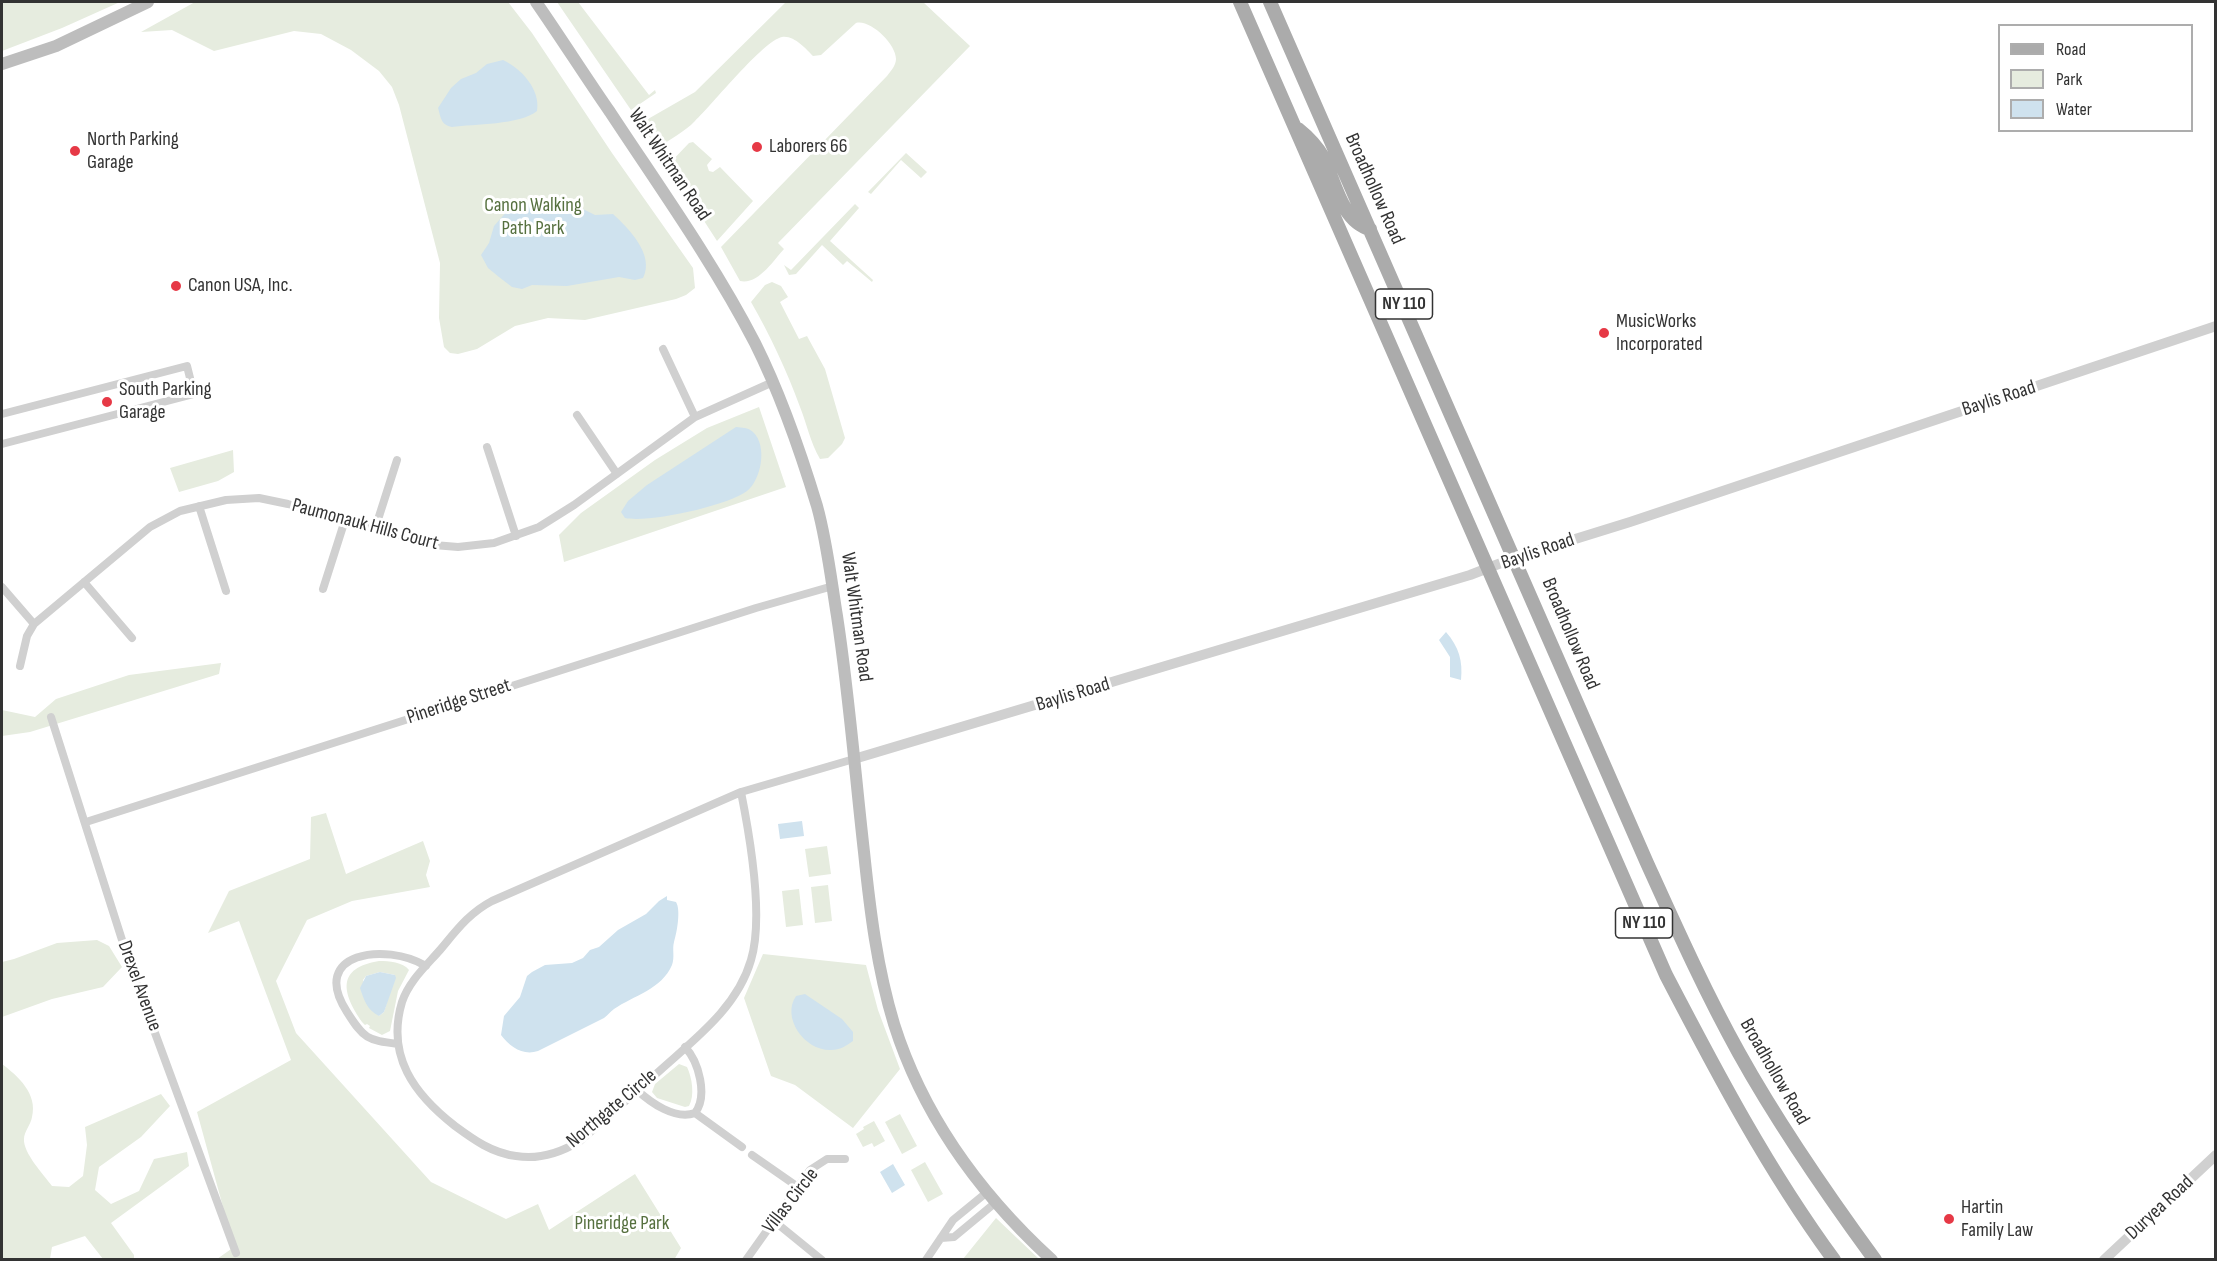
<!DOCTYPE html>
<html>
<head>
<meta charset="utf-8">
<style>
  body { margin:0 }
  #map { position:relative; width:2217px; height:1261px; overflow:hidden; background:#fff; font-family:"Sofia Sans Condensed",sans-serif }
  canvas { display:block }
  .frame { position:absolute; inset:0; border:3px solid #333; pointer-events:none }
  .legend { position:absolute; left:1998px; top:24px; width:195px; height:108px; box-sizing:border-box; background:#fff; border:2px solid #adadad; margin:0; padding:8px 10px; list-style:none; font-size:18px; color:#333 }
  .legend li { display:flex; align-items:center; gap:12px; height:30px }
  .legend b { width:30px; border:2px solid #adadad }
</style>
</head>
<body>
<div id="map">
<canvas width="2217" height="1261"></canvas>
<div class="frame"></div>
<ul class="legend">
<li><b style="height:8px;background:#ababab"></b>Road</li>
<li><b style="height:16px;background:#e6ecdf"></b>Park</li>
<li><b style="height:16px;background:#cfe2ee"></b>Water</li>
</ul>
</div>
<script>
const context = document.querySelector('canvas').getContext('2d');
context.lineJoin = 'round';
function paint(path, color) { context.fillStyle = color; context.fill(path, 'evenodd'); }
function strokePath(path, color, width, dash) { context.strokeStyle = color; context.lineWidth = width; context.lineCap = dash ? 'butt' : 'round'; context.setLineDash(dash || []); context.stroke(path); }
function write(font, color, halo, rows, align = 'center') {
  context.font = font + ' "Sofia Sans Condensed",sans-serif'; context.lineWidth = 6; context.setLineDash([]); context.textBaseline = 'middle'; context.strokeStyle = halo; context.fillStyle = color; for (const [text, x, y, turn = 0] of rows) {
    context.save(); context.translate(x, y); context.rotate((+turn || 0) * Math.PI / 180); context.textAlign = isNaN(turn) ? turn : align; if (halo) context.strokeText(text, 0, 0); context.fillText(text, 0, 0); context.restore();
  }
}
const green = new Path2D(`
  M 2,2 L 120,2 L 62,28 L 2,51 Z
  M 195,2 L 508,2 L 532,33 L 612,153 L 693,268 L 695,288 L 686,295 L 676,299 L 585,320 L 548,318 L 515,326 L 477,349 L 458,354 L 450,353 L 444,347 L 439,318 L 440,263 L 399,105 L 392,87 L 379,71 L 351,50 L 321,34 L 294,31 L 214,51 L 172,30 L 141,32 Z
  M 557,2 L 578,2 L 649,95 L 655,90 L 656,93 L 631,110 Z
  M 786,2 L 923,2 L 970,46 L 778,243 L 784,249 C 773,261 758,285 740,281 L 721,247 L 887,76 C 891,71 896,65 896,59 C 896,44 870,19 856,23 L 821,55 L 813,56 C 806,49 794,35 782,37 C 763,41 712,105 695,121 C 685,132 669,139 657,149 L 641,123 L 695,92 Z
  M 693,142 L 712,159 L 707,165 L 709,171 L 713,172 L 720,167 L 753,201 L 717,241 L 668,165 L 689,143 Z
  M 906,153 L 927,172 L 921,178 L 901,160 L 871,194 L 868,192 Z
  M 855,204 L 859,208 L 830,241 L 873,280 L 872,282 L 847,261 L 843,265 L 822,245 L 796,274 L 789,275 L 784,265 L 791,270 Z
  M 772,282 L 781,286 L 788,297 L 780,302 L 799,339 L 807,336 L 825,369 L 845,438 L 842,444 L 828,458 L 820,459 C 810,442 807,424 800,407 C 787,371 770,335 751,302 L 765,285 Z
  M 759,407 L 786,487 L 564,562 L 559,535 L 581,513 L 655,460 L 707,428 Z
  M 233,450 L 234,472 L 218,481 L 179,492 L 170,468 Z
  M 221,663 L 219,674 L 30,732 L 2,736 L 2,710 L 35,717 L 56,699 L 129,675 Z
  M 326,813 L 346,874 L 423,841 L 430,861 L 426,875 L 430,887 L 352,901 L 307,920 L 276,981 L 296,1033 L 431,1182 L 506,1219 L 538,1204 L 549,1230 L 635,1174 L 681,1248 L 674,1260 L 217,1259 L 234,1247 L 197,1112 L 291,1060 L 239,921 L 208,933 L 229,891 L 310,859 L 311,817 Z
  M 827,846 L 831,874 L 809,877 L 805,849 Z
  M 828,885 L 832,921 L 815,923 L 811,887 Z
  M 799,889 L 803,925 L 786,927 L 782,891 Z
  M 97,940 L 109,946 L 122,967 L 103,987 L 52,999 L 2,1017 L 2,962 L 14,959 L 57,943 Z
  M 763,954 L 866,965 L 878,1010 L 900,1069 L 853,1128 L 795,1085 L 771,1076 L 744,998 Z
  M 379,961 C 389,961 403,962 409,970 L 398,991 L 390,1031 L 382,1035 L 369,1028 L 370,1026 L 367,1024 L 365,1025 L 362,1022 C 342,993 336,968 379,961 ZM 380,972 L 395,975 L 384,1012 L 379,1016 L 363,980 L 366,976 Z
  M 2,1064 C 18,1076 38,1094 32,1117 C 31,1124 24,1132 24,1139 C 23,1153 44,1175 52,1186 L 69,1187 L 83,1176 L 87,1145 L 85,1127 L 161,1094 L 170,1106 L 141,1137 L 99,1167 L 95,1190 L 111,1204 L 139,1191 L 154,1159 L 187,1152 L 189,1166 L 111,1223 L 134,1255 L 134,1259 L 103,1259 L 85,1236 L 52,1247 L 50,1259 L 2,1259 Z
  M 679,1064 L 687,1067 C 692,1077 695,1096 689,1106 L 685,1107 L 657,1098 L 652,1092 L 655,1084 Z
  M 900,1114 L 917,1146 L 902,1154 L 885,1122 Z
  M 874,1121 L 885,1141 L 874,1147 L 872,1143 L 863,1147 L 856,1134 L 864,1129 L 863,1127 Z
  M 925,1162 L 943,1194 L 928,1202 L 911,1170 Z
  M 996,1218 L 1039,1259 L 963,1259 Z`);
const water = new Path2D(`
  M 503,60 C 521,68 541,90 537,111 C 520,125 474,124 452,127 C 441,125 441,118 438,108 L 451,88 L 461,79 L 476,73 L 487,64 Z
  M 549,201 L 571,203 L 595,215 L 613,214 C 629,229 655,255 643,278 L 635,280 L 619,277 L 567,286 L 532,285 L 522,289 L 512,287 L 499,277 L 488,268 L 481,255 L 489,243 L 494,226 L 509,209 L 528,203 Z
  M 736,427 C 742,428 748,427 753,432 C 768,446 761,480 747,491 C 727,506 649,523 625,518 L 621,512 L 628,501 L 647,485 Z
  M 1446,632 C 1459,647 1463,661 1461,680 L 1450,677 L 1450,657 L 1439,640 Z
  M 802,821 L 804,836 L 780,839 L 778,824 Z
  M 667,896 L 667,900 L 676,902 C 681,910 677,932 674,942 C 672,949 675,957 672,965 C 662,989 633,996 614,1009 C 610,1012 608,1015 604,1018 L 538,1051 C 523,1056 510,1047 501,1035 L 504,1016 L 520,997 L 527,976 L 532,972 L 545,965 L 572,963 L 583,958 L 590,950 L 599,947 L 618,930 L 646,914 L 659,901 Z
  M 380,972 L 395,975 L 396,978 L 384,1012 L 379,1016 C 367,1010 364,1000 360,988 L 366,976 Z
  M 805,994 L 842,1019 L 853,1032 L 853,1041 C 846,1046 840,1050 831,1050 C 805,1051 781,1018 796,996 Z
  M 893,1164 L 905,1185 L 892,1193 L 880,1172 Z`);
const minor = new Path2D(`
  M 663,349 L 695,417
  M 2,414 L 187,366 L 194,394 L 2,444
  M 577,415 L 617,474
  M 487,447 L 516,536
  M 199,506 L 226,591
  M 375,529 L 397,460
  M 84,582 L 132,638
  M 2,587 L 34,624
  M 323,589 L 345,520
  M 20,666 L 27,636 L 34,624 L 150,527 L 180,511 L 226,500 L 259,498 L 288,504 L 434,545 L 458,547 L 494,543 L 539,527 L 574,505 L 695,417 L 773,382
  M 51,717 L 130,965 L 236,1253
  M 741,792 C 750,837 764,917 751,960 C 737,1009 692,1041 656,1074 C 631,1096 606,1119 580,1141 C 560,1153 539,1160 516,1156 C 492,1153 474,1140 455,1126 C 414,1094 386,1056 402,1002 C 409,981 426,966 440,950 C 456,931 469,913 492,901 L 741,792 L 854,759
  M 86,822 L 756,608 L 833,586
  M 398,1044 C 367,1040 364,1039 347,1012 C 308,952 386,942 426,966
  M 637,1090 C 651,1103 675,1120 695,1113 C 708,1096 699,1062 685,1047
  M 695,1113 L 742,1147
  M 752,1155 L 798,1187
  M 774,1221 L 822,1260
  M 941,1238 L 954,1237 L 995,1203
  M 746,1260 L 810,1170 L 827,1159 L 845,1159
  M 926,1260 L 953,1220 L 986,1193`);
const tertiary = new Path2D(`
  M 854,759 L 1470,575 L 1514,558 L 1630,522 L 2216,326
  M 2104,1260 L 2216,1155`);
const secondary = new Path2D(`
  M 536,2 C 561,38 585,76 610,112 C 660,188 713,262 755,343 C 781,395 800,450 817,506 C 827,542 831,579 837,616 C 849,694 855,773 864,852 C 870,910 877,968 894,1024 C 923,1116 981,1195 1052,1260
  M 2,64 L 56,46 L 148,2`);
const primary = new Path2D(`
  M 1240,2 L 1666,975 C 1717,1073 1768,1170 1834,1260
  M 1270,2 L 1647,863 C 1676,927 1705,992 1739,1053 C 1779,1125 1826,1193 1875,1260
  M 1298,129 C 1308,137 1316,145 1323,157 C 1335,181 1341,221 1370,229`);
const markers = [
  [757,147,6,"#e63946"],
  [75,151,6,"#e63946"],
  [176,286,6,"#e63946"],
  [1604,333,6,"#e63946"],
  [107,402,6,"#e63946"],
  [1949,1219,6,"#e63946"]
];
const shields = [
  [1404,304,57],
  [1644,923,57]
];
const shieldNames = [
  ["NY 110",1404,304],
  ["NY 110",1644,923]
];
const poiNames = [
  ["North Parking",87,140],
  ["Garage",87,163],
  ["Laborers 66",769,147],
  ["Canon USA, Inc.",188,286],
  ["MusicWorks",1616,322],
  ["Incorporated",1616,345],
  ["South Parking",119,390],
  ["Garage",119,413],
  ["Hartin",1961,1208],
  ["Family Law",1961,1231]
];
const streetNames = [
  ["Walt Whitman Road",669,165,56],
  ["Broadhollow Road",1374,189,66],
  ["Baylis Road",1999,399,-18],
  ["Paumonauk Hills Court",365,525,15],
  ["Baylis Road",1538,552,-19],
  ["Walt Whitman Road",856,617,82],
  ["Broadhollow Road",1570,634,67],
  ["Baylis Road",1073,695,-17],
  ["Pineridge Street",459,702,-18],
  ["Drexel Avenue",139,986,70],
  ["Broadhollow Road",1774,1072,60],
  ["Northgate Circle",612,1109,-40],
  ["Villas Circle",791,1201,-52],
  ["Duryea Road",2160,1208,-43]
];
const parkNames = [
  ["Canon Walking",533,206],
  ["Path Park",533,229],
  ["Pineridge Park",622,1224]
];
paint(green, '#e6ecdf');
paint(water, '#cfe2ee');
strokePath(minor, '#d0d0d0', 8);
strokePath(tertiary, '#d0d0d0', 10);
strokePath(secondary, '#bdbdbd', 12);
strokePath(primary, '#ababab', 14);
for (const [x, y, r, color] of markers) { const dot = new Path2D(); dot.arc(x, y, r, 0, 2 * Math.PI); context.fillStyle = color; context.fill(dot); strokePath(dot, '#fff', 2); }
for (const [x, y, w] of shields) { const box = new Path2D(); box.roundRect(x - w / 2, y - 15, w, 30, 4.5); context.fillStyle = '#fff'; context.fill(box); strokePath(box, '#333', 1.5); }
write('bold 18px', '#333', null, shieldNames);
write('20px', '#333', '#fff', poiNames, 'left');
write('20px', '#333', '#fff', streetNames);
write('20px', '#56703f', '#fff', parkNames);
</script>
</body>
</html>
